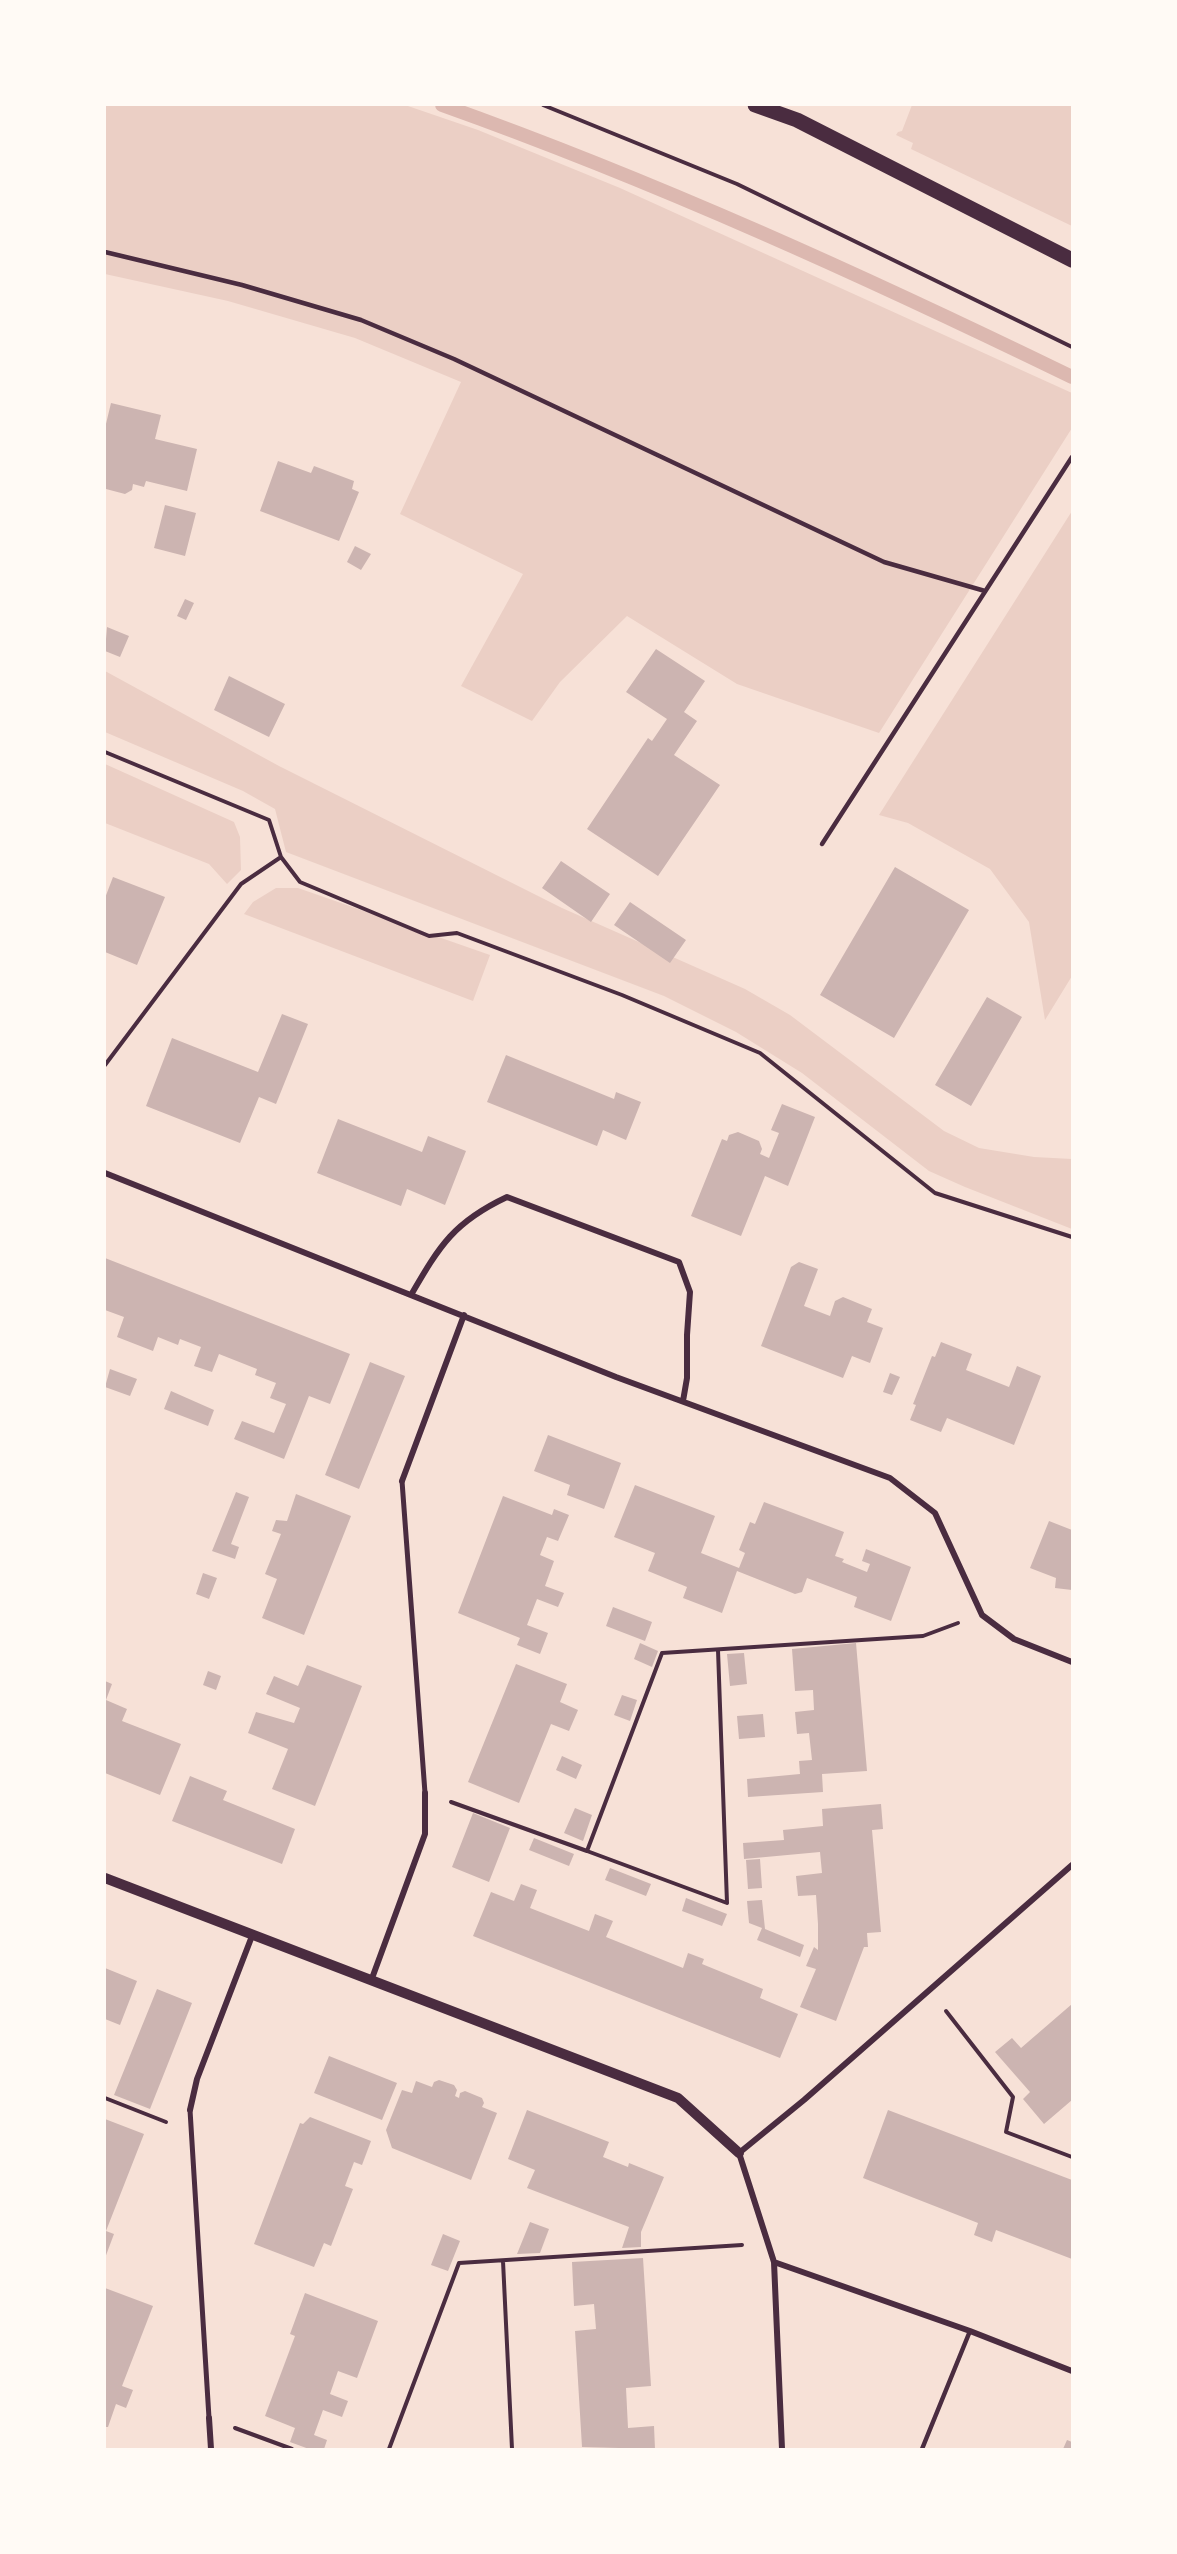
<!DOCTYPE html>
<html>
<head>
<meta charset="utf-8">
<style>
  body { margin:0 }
  #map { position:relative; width:1177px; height:2554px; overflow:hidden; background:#f7e1d7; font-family:"DejaVu Sans",sans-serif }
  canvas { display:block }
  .frame { position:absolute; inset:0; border:106px solid #fffaf5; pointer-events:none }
</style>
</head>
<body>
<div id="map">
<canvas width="1177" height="2554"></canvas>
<div class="frame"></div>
</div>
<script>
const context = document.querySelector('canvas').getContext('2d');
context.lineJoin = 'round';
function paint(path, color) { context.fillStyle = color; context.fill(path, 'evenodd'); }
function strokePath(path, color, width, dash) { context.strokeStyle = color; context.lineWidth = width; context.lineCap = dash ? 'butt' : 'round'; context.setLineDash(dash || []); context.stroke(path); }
const green = new Path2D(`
  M 105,105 L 405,105 L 478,130 L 620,188 L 1072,393 L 1072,428 L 879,733 L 737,684 L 627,616 L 560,682 L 532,721 L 461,686 L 523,574 L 400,514 L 461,382 L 355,338 L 228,301 L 105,274 Z
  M 912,105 L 1072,105 L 1072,226 L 911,149 L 913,143 L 896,135 L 898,132 L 902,131 Z
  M 1072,511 L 1072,976 L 1045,1020 L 1029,922 L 990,869 L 908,823 L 879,815 Z
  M 105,671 L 279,766 L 562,908 L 745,989 L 790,1015 L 944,1131 L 979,1148 L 1034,1157 L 1072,1159 L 1072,1229 L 965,1187 L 929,1171 L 802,1073 L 736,1032 L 664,996 L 286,852 L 275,809 L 243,791 L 105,732 Z
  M 105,764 L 234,822 L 240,837 L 241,870 L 227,884 L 209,864 L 105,823 Z
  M 276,888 L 298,888 L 490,955 L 473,1001 L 244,914 L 253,902 Z`);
const stream = new Path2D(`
  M 442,105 C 658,182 866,277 1072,377`);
const building = new Path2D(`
  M 111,403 L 161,415 L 155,439 L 197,449 L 187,491 L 146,481 L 144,487 L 133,484 L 132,490 L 125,494 L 106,489 L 105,428 Z
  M 278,461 L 311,473 L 314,466 L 354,481 L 352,489 L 359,492 L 339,541 L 260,511 Z
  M 165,505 L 196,513 L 185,556 L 154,548 Z
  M 355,546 L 371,554 L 361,570 L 347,562 Z
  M 185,599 L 194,603 L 186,620 L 177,616 Z
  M 107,627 L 129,636 L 120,657 L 105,651 Z
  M 656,649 L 705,681 L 684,712 L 697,721 L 674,755 L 720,785 L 658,876 L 587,829 L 648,738 L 652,741 L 667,719 L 626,692 Z
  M 229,676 L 285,704 L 269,737 L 214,710 Z
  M 561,861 L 610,894 L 591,922 L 542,888 Z
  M 895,867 L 969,910 L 894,1038 L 820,995 Z
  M 113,877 L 165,897 L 137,965 L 105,952 L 105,898 Z
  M 630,902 L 686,940 L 670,963 L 614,925 Z
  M 987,997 L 1022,1017 L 971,1106 L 935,1085 Z
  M 282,1014 L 308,1024 L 276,1104 L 259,1097 L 240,1143 L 146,1106 L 172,1038 L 258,1072 Z
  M 506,1055 L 614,1099 L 616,1092 L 641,1102 L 626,1140 L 603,1130 L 597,1146 L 487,1102 Z
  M 782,1104 L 815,1117 L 788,1186 L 765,1176 L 741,1236 L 691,1216 L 722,1139 L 727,1141 L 729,1135 L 738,1132 L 759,1141 L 762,1149 L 760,1154 L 769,1158 L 779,1133 L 771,1130 Z
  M 338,1119 L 422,1152 L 428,1136 L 466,1151 L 445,1205 L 407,1189 L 401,1206 L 317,1173 Z
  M 105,1258 L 350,1354 L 330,1404 L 309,1396 L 284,1459 L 234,1439 L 242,1421 L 274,1433 L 286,1404 L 270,1398 L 276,1383 L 255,1375 L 257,1369 L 219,1354 L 212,1372 L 194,1366 L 201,1347 L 180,1339 L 178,1345 L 158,1337 L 153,1351 L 117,1337 L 124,1317 L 105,1310 Z
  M 799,1262 L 818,1269 L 804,1306 L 830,1316 L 835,1301 L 843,1297 L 872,1309 L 867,1322 L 883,1328 L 870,1363 L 852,1356 L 843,1378 L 761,1346 L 791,1267 Z
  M 941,1342 L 972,1354 L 966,1370 L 1009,1387 L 1017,1366 L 1041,1376 L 1014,1445 L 947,1418 L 941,1432 L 910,1420 L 916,1405 L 913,1404 L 932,1356 L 935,1357 Z
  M 370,1362 L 405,1376 L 359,1489 L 325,1475 Z
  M 110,1369 L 137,1379 L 130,1396 L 105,1387 Z
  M 890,1373 L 900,1377 L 892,1395 L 883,1392 Z
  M 171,1391 L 214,1410 L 208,1426 L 164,1409 Z
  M 548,1435 L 621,1463 L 604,1509 L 567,1495 L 570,1485 L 534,1471 Z
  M 635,1485 L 715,1516 L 701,1553 L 739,1568 L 745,1553 L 739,1550 L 750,1522 L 755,1524 L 764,1502 L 844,1532 L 835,1556 L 844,1559 L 842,1562 L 867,1572 L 870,1564 L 862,1561 L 866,1549 L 911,1567 L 891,1621 L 854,1607 L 857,1597 L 807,1578 L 802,1592 L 795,1594 L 737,1571 L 722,1613 L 683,1598 L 687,1587 L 648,1571 L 655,1553 L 614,1537 Z
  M 236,1492 L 249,1497 L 231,1544 L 239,1547 L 235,1559 L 212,1551 Z
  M 296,1494 L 351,1516 L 304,1635 L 262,1618 L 277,1579 L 265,1574 L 281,1534 L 272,1531 L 276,1520 L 287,1521 Z
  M 503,1496 L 552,1515 L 554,1509 L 569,1515 L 558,1541 L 547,1537 L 540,1555 L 554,1561 L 545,1586 L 564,1593 L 558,1607 L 537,1599 L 527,1625 L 548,1633 L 540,1654 L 517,1645 L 520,1638 L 458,1613 Z
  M 1049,1521 L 1072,1530 L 1072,1590 L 1055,1588 L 1056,1578 L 1030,1568 Z
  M 203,1573 L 217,1578 L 209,1599 L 196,1594 Z
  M 613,1607 L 652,1622 L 645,1641 L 606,1626 Z
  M 640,1643 L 658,1651 L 652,1667 L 634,1659 Z
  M 856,1643 L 867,1771 L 822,1774 L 823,1792 L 748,1797 L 747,1779 L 800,1774 L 799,1761 L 812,1760 L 809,1733 L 797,1734 L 795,1712 L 814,1710 L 813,1690 L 795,1691 L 792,1649 Z
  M 744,1653 L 747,1684 L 730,1686 L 727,1654 Z
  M 516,1664 L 567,1684 L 560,1702 L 578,1710 L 569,1731 L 551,1724 L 519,1803 L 468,1782 Z
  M 307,1665 L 362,1686 L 315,1806 L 272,1789 L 288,1749 L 248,1733 L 256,1712 L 294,1723 L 300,1708 L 266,1694 L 274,1676 L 298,1686 Z
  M 208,1671 L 221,1676 L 216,1690 L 203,1685 Z
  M 105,1681 L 112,1684 L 106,1700 L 127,1709 L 122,1721 L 181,1744 L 160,1795 L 105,1773 Z
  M 622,1695 L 637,1700 L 630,1721 L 614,1715 Z
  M 763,1714 L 765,1737 L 739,1739 L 737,1716 Z
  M 562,1756 L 582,1765 L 576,1779 L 556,1770 Z
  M 190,1776 L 227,1791 L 223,1800 L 295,1829 L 282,1864 L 172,1821 Z
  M 881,1804 L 883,1829 L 872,1830 L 881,1932 L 867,1933 L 868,1947 L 864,1947 L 836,2021 L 800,2007 L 816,1969 L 806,1966 L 814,1947 L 818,1950 L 818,1924 L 816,1895 L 798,1896 L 796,1876 L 822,1873 L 820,1852 L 744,1859 L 743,1843 L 784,1840 L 783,1830 L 823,1826 L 822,1809 Z
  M 575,1808 L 592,1815 L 583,1841 L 564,1833 Z
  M 473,1813 L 510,1828 L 489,1882 L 452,1867 Z
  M 534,1838 L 574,1854 L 569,1866 L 529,1850 Z
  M 760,1859 L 762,1888 L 748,1889 L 746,1860 Z
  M 610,1868 L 651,1884 L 646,1896 L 605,1880 Z
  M 521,1884 L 537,1890 L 530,1908 L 589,1931 L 595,1914 L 613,1921 L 606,1937 L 683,1968 L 688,1953 L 704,1959 L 702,1964 L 763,1989 L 760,1998 L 798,2014 L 780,2058 L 473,1936 L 491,1892 L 514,1901 Z
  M 686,1898 L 727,1914 L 722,1926 L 682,1911 Z
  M 762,1900 L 765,1929 L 804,1945 L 800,1957 L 757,1940 L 762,1928 L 749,1923 L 747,1901 Z
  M 105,1968 L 137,1981 L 120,2025 L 105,2019 Z
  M 157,1989 L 192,2003 L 150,2109 L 114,2095 Z
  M 1072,2004 L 1072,2100 L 1044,2124 L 1023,2099 L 1030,2092 L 995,2052 L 1012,2038 L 1021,2048 Z
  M 329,2056 L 397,2083 L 382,2120 L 314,2093 Z
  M 439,2080 L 454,2085 L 457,2090 L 455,2096 L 459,2098 L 460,2093 L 465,2091 L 482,2098 L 484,2103 L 482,2107 L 497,2113 L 471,2180 L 392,2148 L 386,2130 L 402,2090 L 412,2093 L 416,2081 L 432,2087 L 434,2082 Z
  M 527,2110 L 609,2142 L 603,2157 L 628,2167 L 629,2163 L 664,2177 L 641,2232 L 641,2247 L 622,2248 L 629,2227 L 527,2188 L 535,2170 L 508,2159 Z
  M 888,2110 L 1072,2180 L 1072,2259 L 996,2230 L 992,2242 L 974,2235 L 978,2223 L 863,2178 Z
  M 310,2117 L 371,2141 L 362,2165 L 354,2162 L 345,2186 L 353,2189 L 331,2246 L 324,2243 L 314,2267 L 254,2244 L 300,2123 L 303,2124 Z
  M 105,2119 L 144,2134 L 106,2231 L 114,2234 L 105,2258 Z
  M 530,2222 L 549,2229 L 540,2253 L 517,2254 Z
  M 443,2234 L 460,2241 L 448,2271 L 431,2265 Z
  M 643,2258 L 651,2386 L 626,2388 L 628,2428 L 654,2426 L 655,2449 L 582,2447 L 575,2331 L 596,2329 L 594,2304 L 574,2306 L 572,2262 Z
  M 105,2288 L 153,2306 L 122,2386 L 133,2390 L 126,2408 L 116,2404 L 108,2427 L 105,2427 Z
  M 305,2293 L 378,2321 L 357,2378 L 338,2371 L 330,2394 L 348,2401 L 342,2417 L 323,2410 L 314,2435 L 327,2440 L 324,2449 L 309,2449 L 290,2442 L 295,2428 L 265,2416 L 295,2336 L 290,2334 Z
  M 1067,2440 L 1072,2442 L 1072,2449 L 1063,2449 Z`);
const path = new Path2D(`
  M 543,105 L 737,184 L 1072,347
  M 105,752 L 269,820 L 281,857 L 300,882 L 429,936 L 457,933 L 622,995 L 760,1053 L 935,1193 L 1072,1237
  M 105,1065 L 241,884 L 281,857
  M 451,1802 L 587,1851 L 662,1653 L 923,1636 L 958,1623
  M 587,1851 L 727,1903 L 718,1650
  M 946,2011 L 1013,2097 L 1006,2132 L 1072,2157
  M 105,2098 L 166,2122
  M 503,2261 L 512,2449
  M 235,2428 L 292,2449
  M 389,2449 L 459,2263 L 742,2245`);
const service = new Path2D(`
  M 105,252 L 242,285 L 361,320 L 454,359 L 884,562 L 985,591
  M 822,844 L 1072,457
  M 922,2449 L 970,2331`);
const pedestrian = new Path2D(`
  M 402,1481 L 425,1793
  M 190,2110 L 209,2418`);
const minor = new Path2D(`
  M 105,1173 L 616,1377 L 890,1478 L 935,1513 L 982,1615 L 1014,1639 L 1072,1662
  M 411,1295 C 440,1245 454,1222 507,1197 L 679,1262 L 690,1292 L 687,1335 L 687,1378 L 683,1401
  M 402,1481 L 464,1315
  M 371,1981 L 425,1834 L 425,1793
  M 190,2110 L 197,2079 L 252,1936
  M 774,2262 L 970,2331 L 1072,2371
  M 209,2418 L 211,2449
  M 782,2449 L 774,2262 L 739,2153 L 804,2100 L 1072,1865`);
const tertiary = new Path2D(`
  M 105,1878 L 678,2098 L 739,2153`);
const primary = new Path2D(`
  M 755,105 L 797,120 L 1072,260`);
paint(green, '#ebcfc5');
strokePath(stream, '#dcb8b0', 14);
paint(building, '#ccb4b1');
strokePath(path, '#4a2c40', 4);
strokePath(service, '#4a2c40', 4.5);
strokePath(pedestrian, '#4a2c40', 5);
strokePath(minor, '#4a2c40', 6);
strokePath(tertiary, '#4a2c40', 10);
strokePath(primary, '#4a2c40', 15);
</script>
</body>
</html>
